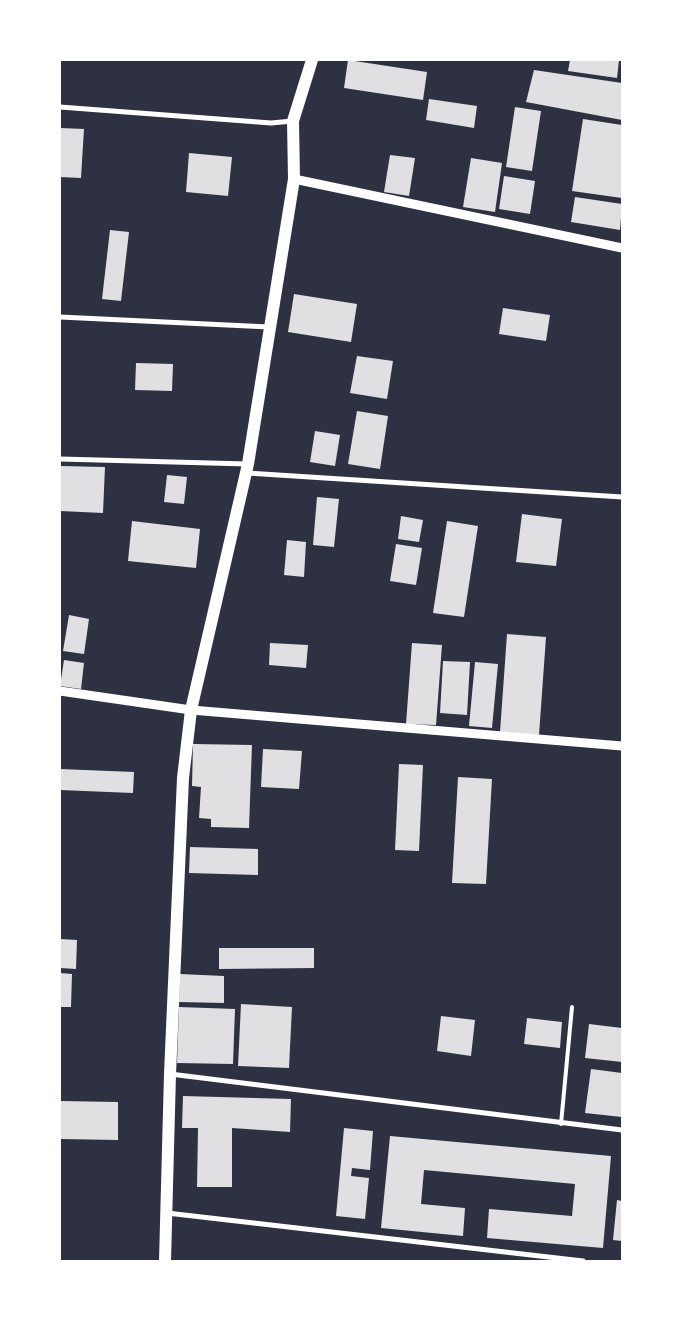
<!DOCTYPE html>
<html>
<head>
<meta charset="utf-8">
<style>
  body { margin:0 }
  #map { position:relative; width:682px; height:1321px; overflow:hidden; background:#2d3142; font-family:"Exo 2",sans-serif }
  canvas { display:block }
  .frame { position:absolute; inset:0; border:61px solid #fff; pointer-events:none }
</style>
</head>
<body>
<div id="map">
<canvas width="682" height="1321"></canvas>
<div class="frame"></div>
</div>
<script>
const context = document.querySelector('canvas').getContext('2d');
context.lineJoin = 'round';
function paint(path, color) { context.fillStyle = color; context.fill(path, 'evenodd'); }
function strokePath(path, color, width, dash) { context.strokeStyle = color; context.lineWidth = width; context.lineCap = dash ? 'butt' : 'round'; context.setLineDash(dash || []); context.stroke(path); }
const building = new Path2D(`
  M 348,60 L 427,72 L 423,100 L 344,88 Z
  M 570,60 L 619,60 L 617,78 L 568,71 Z
  M 534,70 L 622,83 L 622,120 L 526,102 Z
  M 429,99 L 477,106 L 474,128 L 426,120 Z
  M 515,107 L 541,111 L 532,171 L 506,167 Z
  M 583,119 L 622,125 L 622,198 L 572,191 Z
  M 60,128 L 84,129 L 81,178 L 60,177 Z
  M 189,153 L 232,157 L 228,196 L 186,192 Z
  M 390,155 L 415,158 L 409,196 L 384,192 Z
  M 471,158 L 502,163 L 495,212 L 463,207 Z
  M 504,176 L 535,181 L 530,214 L 499,209 Z
  M 575,197 L 622,204 L 620,230 L 571,222 Z
  M 110,230 L 129,232 L 121,301 L 102,299 Z
  M 294,294 L 357,304 L 351,342 L 288,332 Z
  M 503,308 L 550,315 L 546,341 L 499,334 Z
  M 357,356 L 393,361 L 387,399 L 350,393 Z
  M 136,363 L 173,364 L 172,391 L 135,390 Z
  M 357,411 L 388,416 L 380,469 L 348,464 Z
  M 315,431 L 340,435 L 335,466 L 310,462 Z
  M 60,466 L 105,467 L 103,513 L 60,511 Z
  M 167,475 L 187,477 L 184,504 L 164,502 Z
  M 317,497 L 339,499 L 334,547 L 313,545 Z
  M 522,514 L 562,519 L 556,566 L 516,562 Z
  M 401,516 L 423,520 L 419,542 L 398,539 Z
  M 132,521 L 200,529 L 196,568 L 128,561 Z
  M 447,521 L 478,526 L 464,617 L 433,613 Z
  M 287,540 L 306,542 L 304,577 L 284,575 Z
  M 396,544 L 422,548 L 416,585 L 390,581 Z
  M 69,615 L 89,619 L 84,654 L 63,651 Z
  M 507,634 L 546,637 L 539,735 L 500,732 Z
  M 270,643 L 308,645 L 306,668 L 269,665 Z
  M 412,643 L 442,645 L 436,725 L 406,724 Z
  M 64,660 L 84,663 L 81,689 L 60,686 Z
  M 443,661 L 470,662 L 467,715 L 440,713 Z
  M 475,662 L 498,664 L 492,728 L 469,726 Z
  M 193,744 L 252,745 L 249,828 L 211,827 L 211,819 L 199,818 L 201,787 L 192,786 Z
  M 263,749 L 302,751 L 299,789 L 261,787 Z
  M 399,764 L 423,765 L 419,851 L 395,850 Z
  M 60,769 L 134,772 L 133,793 L 60,790 Z
  M 458,777 L 492,779 L 486,884 L 452,883 Z
  M 190,847 L 258,849 L 258,875 L 189,873 Z
  M 60,939 L 77,940 L 76,969 L 60,968 Z
  M 219,948 L 314,948 L 314,968 L 219,969 Z
  M 60,973 L 72,974 L 71,1007 L 60,1007 Z
  M 180,974 L 224,976 L 224,1003 L 179,1002 Z
  M 241,1004 L 292,1007 L 289,1068 L 238,1066 Z
  M 179,1007 L 235,1009 L 233,1064 L 177,1063 Z
  M 441,1016 L 475,1020 L 471,1056 L 437,1051 Z
  M 527,1018 L 562,1022 L 560,1048 L 524,1044 Z
  M 589,1024 L 622,1028 L 622,1062 L 585,1058 Z
  M 591,1069 L 622,1073 L 622,1117 L 585,1113 Z
  M 183,1096 L 291,1099 L 290,1132 L 232,1128 L 232,1187 L 197,1187 L 198,1128 L 182,1128 Z
  M 60,1101 L 118,1102 L 118,1140 L 60,1139 Z
  M 344,1128 L 373,1131 L 370,1170 L 352,1168 L 351,1176 L 369,1178 L 365,1219 L 336,1216 Z
  M 390,1136 L 611,1156 L 603,1248 L 487,1238 L 489,1209 L 572,1216 L 575,1184 L 424,1170 L 421,1204 L 465,1208 L 463,1236 L 381,1228 Z
  M 617,1200 L 622,1201 L 622,1241 L 613,1240 Z`);
const service = new Path2D(`
  M 561,1124 L 572,1007`);
const minor = new Path2D(`
  M 60,107 L 271,123 L 293,121
  M 60,317 L 269,327
  M 60,459 L 248,464
  M 247,473 L 622,497
  M 170,1074 L 622,1130
  M 167,1213 L 583,1261`);
const tertiary = new Path2D(`
  M 294,179 L 622,248
  M 60,691 L 191,710 L 622,746`);
const primary = new Path2D(`
  M 165,1261 L 170,1074 L 183,778 L 191,710 L 248,464 L 294,179 L 293,121 L 312,60`);
paint(building, '#e0e0e3');
strokePath(service, '#fff', 4);
strokePath(minor, '#fff', 5);
strokePath(tertiary, '#fff', 9);
strokePath(primary, '#fff', 12);
</script>
</body>
</html>
